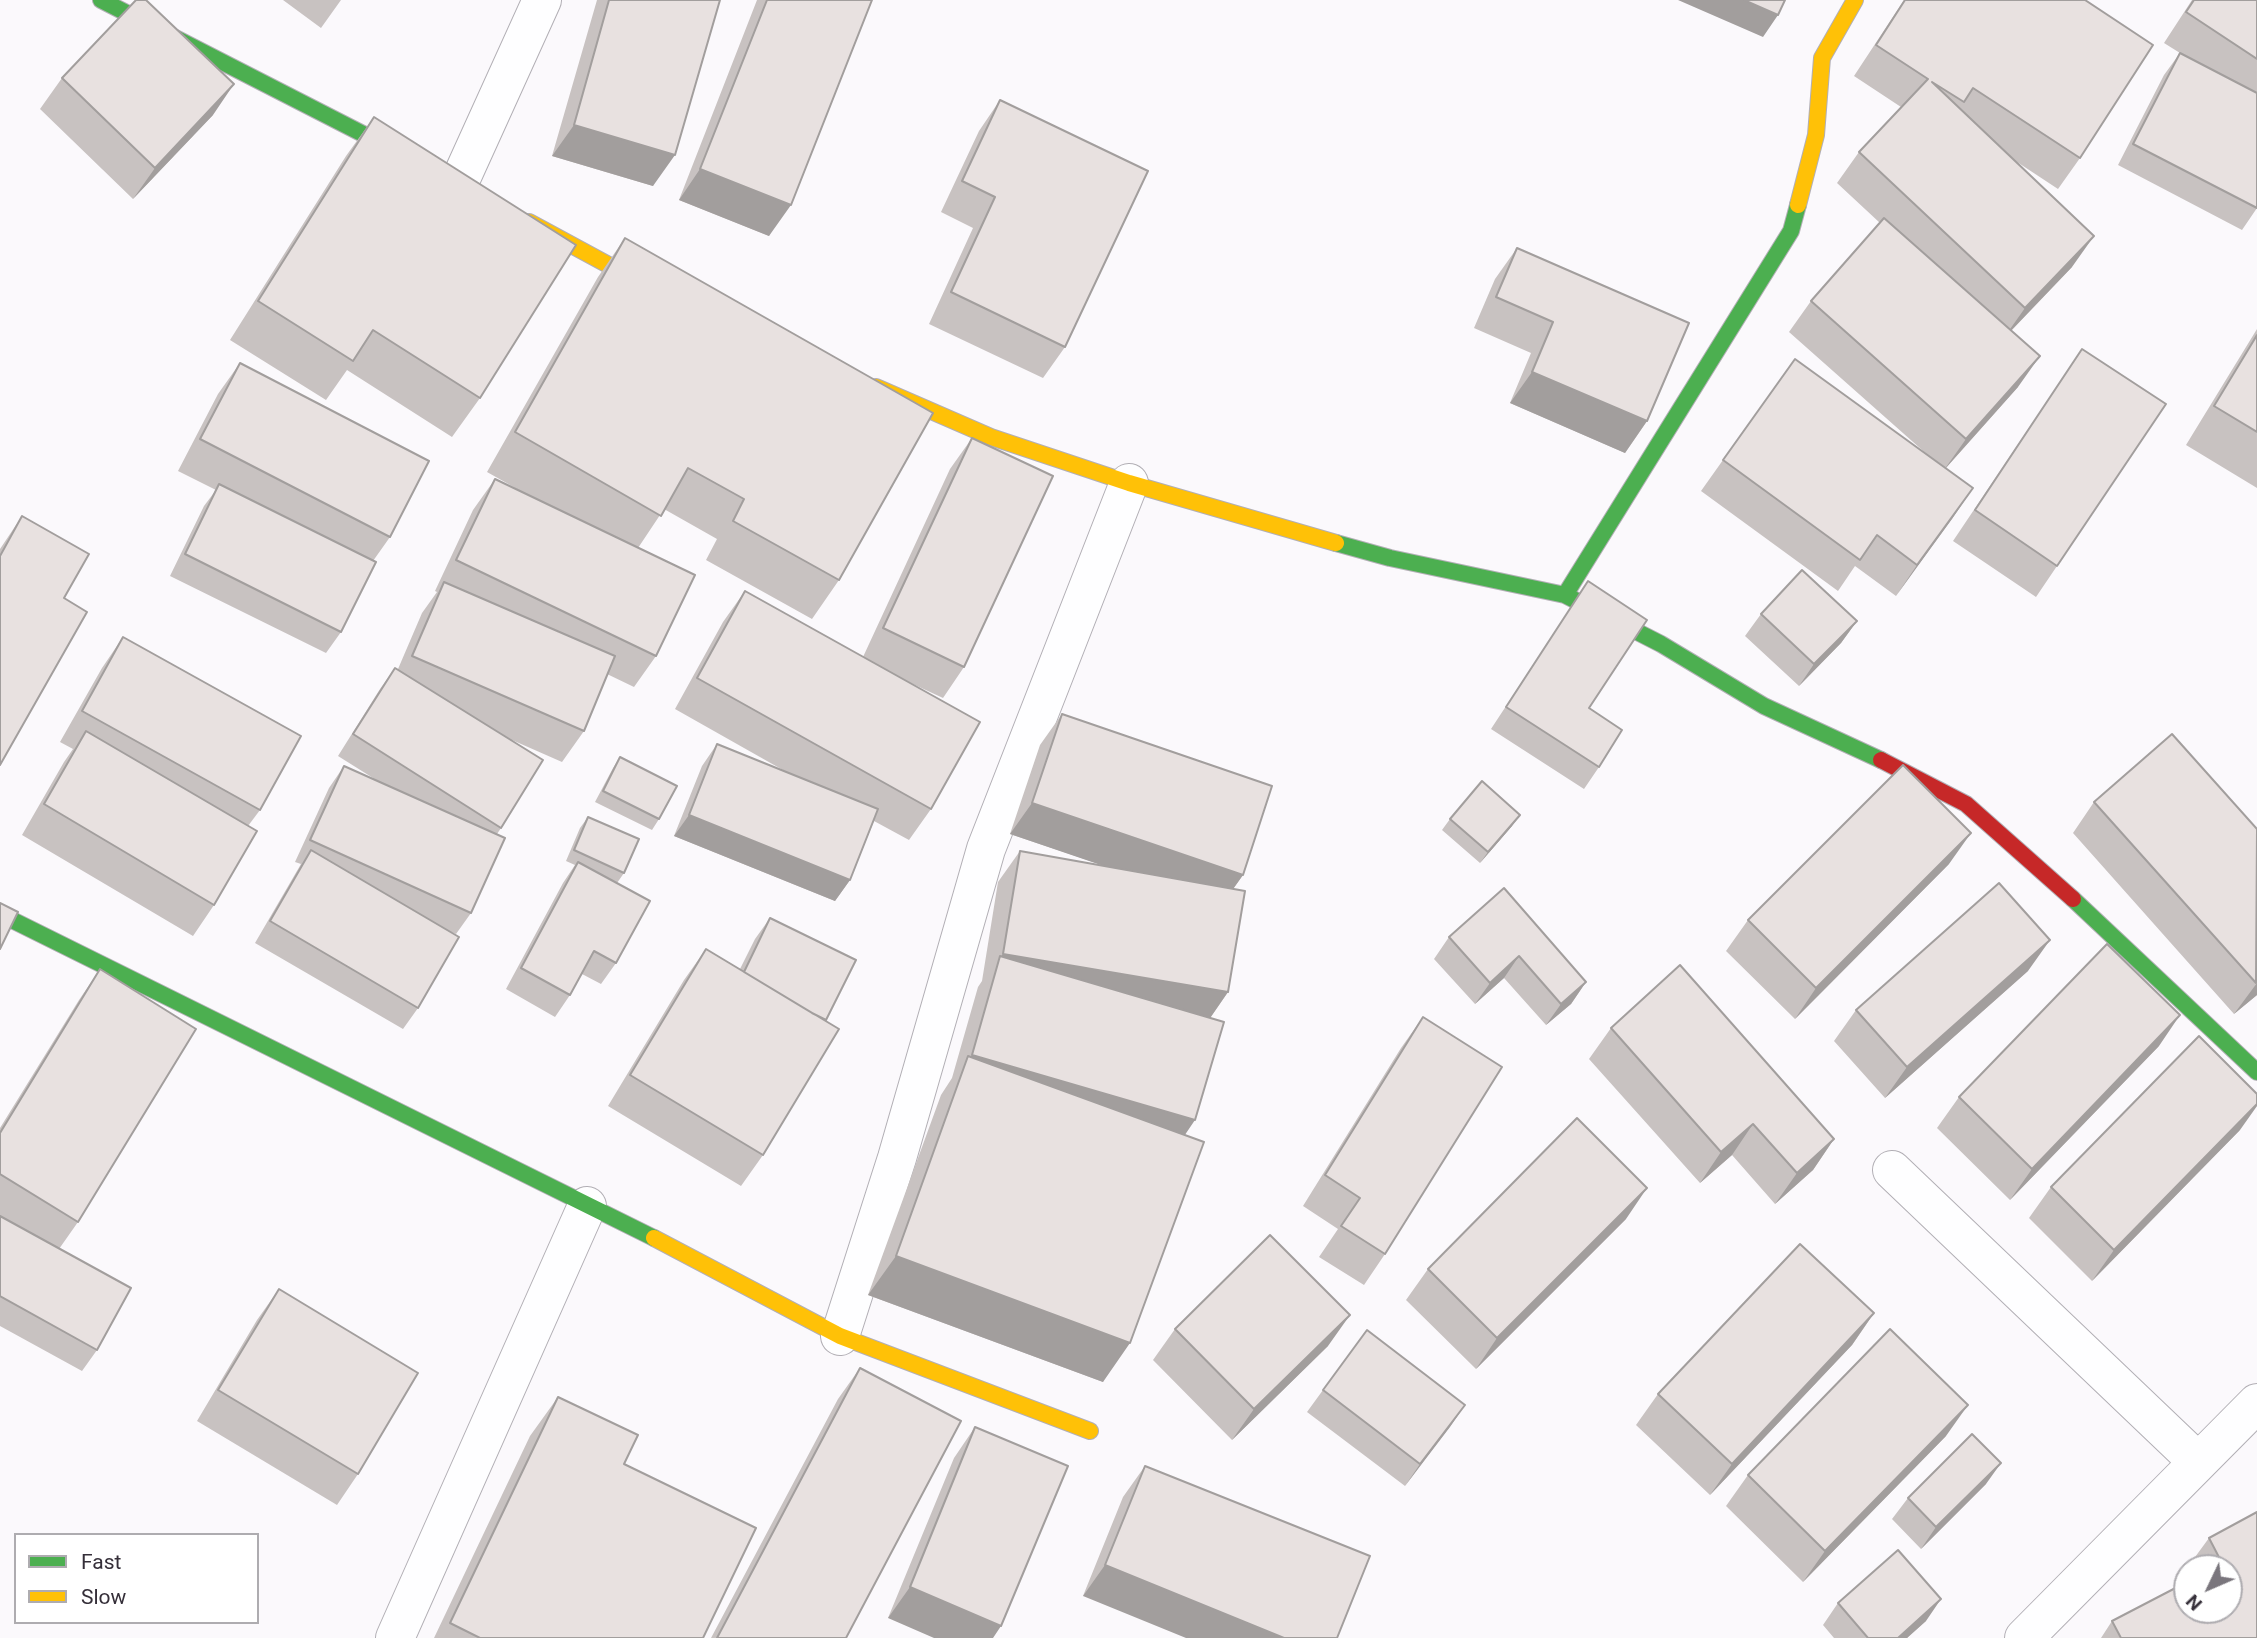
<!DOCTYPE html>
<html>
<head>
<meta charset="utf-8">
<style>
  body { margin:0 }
  #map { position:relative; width:2257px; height:1638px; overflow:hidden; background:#fbf9fc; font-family:Roboto,sans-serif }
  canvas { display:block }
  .legend { position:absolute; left:14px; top:1533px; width:245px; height:91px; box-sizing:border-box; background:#fff; border:2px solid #aeacb0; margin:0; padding:9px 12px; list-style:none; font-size:21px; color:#352f39 }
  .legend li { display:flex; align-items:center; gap:14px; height:35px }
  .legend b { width:35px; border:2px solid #aeacb0 }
  .north { position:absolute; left:2173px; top:1554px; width:70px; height:70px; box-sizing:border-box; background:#fff; border:2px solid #aeacb0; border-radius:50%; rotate:226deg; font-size:19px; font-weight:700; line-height:28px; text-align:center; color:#352f39 }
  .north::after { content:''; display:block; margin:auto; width:24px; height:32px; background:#7a767d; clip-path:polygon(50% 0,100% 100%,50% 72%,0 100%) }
</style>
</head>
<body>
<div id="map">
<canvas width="2257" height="1638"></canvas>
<ul class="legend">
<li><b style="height:9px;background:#4caf50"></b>Fast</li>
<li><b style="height:9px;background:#ffc107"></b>Slow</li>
</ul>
<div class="north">N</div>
</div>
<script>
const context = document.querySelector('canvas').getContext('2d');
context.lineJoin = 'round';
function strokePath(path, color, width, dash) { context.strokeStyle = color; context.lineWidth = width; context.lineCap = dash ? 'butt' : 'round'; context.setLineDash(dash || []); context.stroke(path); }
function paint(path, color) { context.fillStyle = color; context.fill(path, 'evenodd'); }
const street = new Path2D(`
  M 459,183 L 542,0
  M 1892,1170 L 2198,1462
  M 840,1336 L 897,1158 L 986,849 L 1129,483
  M 395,1638 L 587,1206
  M 2024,1638 L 2257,1403`);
const fast = new Path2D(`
  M 101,0 L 408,157
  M 1336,543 L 1390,558 L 1565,595 L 1661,644 L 1764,706 L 1881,760
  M 1565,595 L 1791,231 L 1798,205
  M 2073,899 L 2257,1072
  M 0,914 L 654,1238`);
const slow = new Path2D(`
  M 1798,205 L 1816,135 L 1822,58 L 1855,0
  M 529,222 L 651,288
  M 876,387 L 991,437 L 1129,483 L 1336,543
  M 654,1238 L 840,1336 L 1090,1431`);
const jam = new Path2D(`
  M 1881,760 L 1966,804 L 2073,899`);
const wall = new Path2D(`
  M 283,0 L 341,0 L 321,28 Z
  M 597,0 L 720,0 L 653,186 L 552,156 Z
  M 757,0 L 872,0 L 769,236 L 679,200 Z
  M 1904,0 L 2085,0 L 2080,158 L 2058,189 L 2014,160 L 2072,267 L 2011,331 L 2018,387 L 1946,468 L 1973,488 L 1896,596 L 1855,566 L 1838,591 L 1701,491 L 1723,460 L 1930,457 L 1789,332 L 1811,301 L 1880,223 L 1837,183 L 1859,152 L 1901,107 L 1854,76 Z
  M 2192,0 L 2257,0 L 2257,208 L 2242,230 L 2118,165 L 2164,75 L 2180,53 L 2164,43 Z
  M 62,78 L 213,115 L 133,199 L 40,109 Z
  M 1000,100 L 1065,347 L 1043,378 L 929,324 L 973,228 L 941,212 L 979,131 Z
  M 374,117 L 480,398 L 452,437 L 347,370 L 326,400 L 230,340 L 346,156 Z
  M 625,238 L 839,580 L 812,619 L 706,560 L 717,539 L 664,509 L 638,548 L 656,656 L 634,687 L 607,674 L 584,731 L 562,762 L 512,740 L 501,828 L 497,834 L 471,913 L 456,934 L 449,931 L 418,1008 L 403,1029 L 255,943 L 301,864 L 295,862 L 329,788 L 344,766 L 381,783 L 338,756 L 380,689 L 395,668 L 398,669 L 422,613 L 437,592 L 435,591 L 473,510 L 495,479 L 528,495 L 487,472 L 598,277 Z
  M 1517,248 L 1647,421 L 1625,453 L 1510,403 L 1531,353 L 1474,328 L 1495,279 Z
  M 2257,329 L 2257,488 L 2186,445 Z
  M 2082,349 L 2057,566 L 2036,597 L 1953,541 Z
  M 240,363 L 390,537 L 373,561 L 341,632 L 326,653 L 170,576 L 204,506 L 216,490 L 178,471 L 218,394 Z
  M 972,438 L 964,667 L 943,698 L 902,679 L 931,809 L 909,840 L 874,821 L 850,880 L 835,901 L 674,836 L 702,766 L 717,744 L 790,774 L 675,709 L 723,622 L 745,591 L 863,657 L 950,469 Z
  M 22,516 L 64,598 L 0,765 L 0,549 Z
  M 1588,581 L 1589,708 L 1599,767 L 1584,789 L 1491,729 Z
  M 1761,614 L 1857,621 L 1841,643 L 1799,686 L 1745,636 Z
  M 123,637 L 260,810 L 248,826 L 214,905 L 193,936 L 22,835 L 64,762 L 73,749 L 60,742 L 102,668 Z
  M 1062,714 L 1243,875 L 1233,889 L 1228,992 L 1210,1018 L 1185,1135 L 1103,1382 L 868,1295 L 941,1095 L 952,1078 L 978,987 L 982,981 L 998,882 L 1020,851 L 1105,866 L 1010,834 L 1040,745 Z
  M 620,757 L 659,819 L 652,830 L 595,802 L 613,768 Z
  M 2094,802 L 2257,829 L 2257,995 L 2234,1014 L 2073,833 Z
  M 588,817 L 624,873 L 617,883 L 616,963 L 601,984 L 582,974 L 570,995 L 555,1017 L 506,989 L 563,883 L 575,865 L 566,861 L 580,828 Z
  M 1450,819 L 1512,826 L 1480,863 L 1442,830 Z
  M 1949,864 L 1795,1019 L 1726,951 L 1748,920 Z
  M 1504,888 L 1586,982 L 1571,1004 L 1546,1025 L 1504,978 L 1475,1004 L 1434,959 L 1449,937 Z
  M 770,918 L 856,960 L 825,1021 L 763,1155 L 741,1186 L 608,1106 L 684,980 L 706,949 L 740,969 L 755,939 Z
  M 100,969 L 78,1222 L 59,1249 L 97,1350 L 82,1371 L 0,1326 L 0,1128 L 79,1000 Z
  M 2028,971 L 1885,1098 L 1834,1041 L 1856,1010 Z
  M 1423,1017 L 1385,1254 L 1364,1285 L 1319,1257 L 1338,1229 L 1303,1206 L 1401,1048 Z
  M 1611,1028 L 1834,1139 L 1813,1170 L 1775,1204 L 1732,1155 L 1700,1183 L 1589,1059 Z
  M 2159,1046 L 2010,1200 L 1937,1128 L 1959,1097 Z
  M 2240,1130 L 2092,1281 L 2029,1218 L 2051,1187 Z
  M 1626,1219 L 1476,1369 L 1406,1300 L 1428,1269 Z
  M 279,1289 L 358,1474 L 337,1505 L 197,1421 L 257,1320 Z
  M 1874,1313 L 1852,1345 L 1710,1495 L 1636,1425 L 1658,1394 Z
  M 1175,1329 L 1328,1346 L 1232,1440 L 1153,1360 Z
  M 860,1368 L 846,1638 L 711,1638 L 838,1399 Z
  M 1323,1390 L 1465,1405 L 1405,1486 L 1307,1412 Z
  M 558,1397 L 624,1464 L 703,1638 L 434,1638 L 530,1436 Z
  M 975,1427 L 1001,1626 L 888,1618 L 954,1458 Z
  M 1946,1436 L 1803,1582 L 1726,1506 L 1748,1475 Z
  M 1145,1466 L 1370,1556 L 1083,1596 L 1123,1497 Z
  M 1986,1484 L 1921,1549 L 1892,1519 L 1908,1498 Z
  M 2257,1512 L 2257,1638 L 2101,1638 L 2112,1621 L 2184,1583 L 2181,1577 L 2187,1569 L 2187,1610 L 2229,1610 L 2229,1568 L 2187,1568 L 2209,1538 Z
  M 1838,1603 L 1926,1621 L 1907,1638 L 1834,1638 L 1823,1625 Z`);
const shadedWall = new Path2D(`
  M 1678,0 L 1744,0 L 1778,15 L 1763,37 Z
  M 234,84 L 213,115 L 133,199 L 155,168 Z
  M 574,125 L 675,155 L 653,186 L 552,156 Z
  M 700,169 L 791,205 L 769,236 L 679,200 Z
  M 2094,236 L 2072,267 L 2003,339 L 2025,308 Z
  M 2040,356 L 2018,387 L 1944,470 L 1966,439 Z
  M 1532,372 L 1647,421 L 1625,453 L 1510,403 Z
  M 1973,488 L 1952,519 L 1896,596 L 1917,565 Z
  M 1857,621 L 1841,643 L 1799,686 L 1814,664 Z
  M 1032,803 L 1243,875 L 1221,906 L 1010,834 Z
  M 689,815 L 850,880 L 835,901 L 674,836 Z
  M 1520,815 L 1512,826 L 1480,863 L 1488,852 Z
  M 1971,833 L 1949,864 L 1795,1019 L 1816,988 Z
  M 2050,940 L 2028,971 L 1885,1098 L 1907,1067 Z
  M 1003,954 L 1228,992 L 1206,1024 L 998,960 Z
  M 1519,956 L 1504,978 L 1475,1004 L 1490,983 Z
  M 1586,982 L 1571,1004 L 1546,1025 L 1561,1004 Z
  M 2257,983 L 2257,995 L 2234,1014 Z
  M 2180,1015 L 2159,1046 L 2010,1200 L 2032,1169 Z
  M 972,1055 L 1195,1120 L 1174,1151 L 965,1065 Z
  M 2257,1104 L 2257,1106 L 2240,1130 L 2092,1281 L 2114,1250 Z
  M 1753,1124 L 1732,1155 L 1700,1183 L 1721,1152 Z
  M 1834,1139 L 1813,1170 L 1775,1204 L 1797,1173 Z
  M 1647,1188 L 1626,1219 L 1476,1369 L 1497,1338 Z
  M 896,1256 L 1130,1343 L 1103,1382 L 868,1295 Z
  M 1874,1313 L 1852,1345 L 1710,1495 L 1732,1464 Z
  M 1350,1315 L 1328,1346 L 1232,1440 L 1254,1409 Z
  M 1465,1405 L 1450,1427 L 1405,1486 L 1420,1464 Z
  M 1968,1405 L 1946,1436 L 1803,1582 L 1825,1551 Z
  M 2001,1463 L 1986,1484 L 1921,1549 L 1936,1527 Z
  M 1105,1565 L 1284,1638 L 1186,1638 L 1083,1596 Z
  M 910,1587 L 1001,1626 L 993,1638 L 934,1638 L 888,1618 Z
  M 1941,1599 L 1926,1621 L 1907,1638 L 1898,1638 Z`);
const building = new Path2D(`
  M 136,0 L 146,0 L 234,84 L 155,168 L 62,78 Z
  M 609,0 L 720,0 L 675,155 L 574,125 Z
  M 767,0 L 872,0 L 791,205 L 700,169 Z
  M 1744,0 L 1785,0 L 1778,15 Z
  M 1905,0 L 2085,0 L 2153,45 L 2080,158 L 1973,88 L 1964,102 L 1932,82 L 2094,236 L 2025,308 L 1859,152 L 1928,79 L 1876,45 Z
  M 2194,0 L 2257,0 L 2257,59 L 2186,12 Z
  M 2180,53 L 2257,93 L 2257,208 L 2133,144 Z
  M 1000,100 L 1148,171 L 1065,347 L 951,292 L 995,197 L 962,181 Z
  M 374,117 L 576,245 L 480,398 L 373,330 L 353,361 L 258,301 Z
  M 1884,218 L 2040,356 L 1966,439 L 1811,301 Z
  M 625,238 L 933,413 L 839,580 L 733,521 L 744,499 L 688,468 L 661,516 L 515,432 Z
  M 1517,248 L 1689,323 L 1647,421 L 1532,372 L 1553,322 L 1496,297 Z
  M 2257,335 L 2257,432 L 2214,406 Z
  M 2082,349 L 2166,404 L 2057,566 L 1975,510 Z
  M 1795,359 L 1973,488 L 1917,565 L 1877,535 L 1860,560 L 1723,460 Z
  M 240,363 L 429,461 L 390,537 L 200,439 Z
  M 972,438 L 1053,476 L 964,667 L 883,628 Z
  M 495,479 L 695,575 L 656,656 L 456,560 Z
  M 219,484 L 376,562 L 341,632 L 185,554 Z
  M 22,516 L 89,554 L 64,598 L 87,612 L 0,765 L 0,556 Z
  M 1802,570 L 1857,621 L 1814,664 L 1761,614 Z
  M 1588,581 L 1647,620 L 1589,708 L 1622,730 L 1599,767 L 1506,707 Z
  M 444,582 L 615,656 L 584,731 L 412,656 Z
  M 745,591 L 980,722 L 931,809 L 697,678 Z
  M 123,637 L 301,736 L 260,810 L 82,711 Z
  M 395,668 L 543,760 L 501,828 L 353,734 Z
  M 1062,714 L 1272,786 L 1243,875 L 1032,803 Z
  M 86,731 L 257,831 L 214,905 L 44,804 Z
  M 2172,734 L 2257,829 L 2256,983 L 2094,802 Z
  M 717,744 L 878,809 L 850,880 L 689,815 Z
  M 620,757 L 677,786 L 659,819 L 603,791 Z
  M 1903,765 L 1971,833 L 1816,988 L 1748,920 Z
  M 344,766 L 505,838 L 471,913 L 310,840 Z
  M 1482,781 L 1520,815 L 1488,852 L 1450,819 Z
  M 588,817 L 639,839 L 624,873 L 574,850 Z
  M 311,850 L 459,937 L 418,1008 L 270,921 Z
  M 1020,851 L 1245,891 L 1228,992 L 1003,954 Z
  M 578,862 L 650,901 L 616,963 L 594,951 L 570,995 L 521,968 Z
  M 1999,883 L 2050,940 L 1907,1067 L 1856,1010 Z
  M 1504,888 L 1586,982 L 1561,1004 L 1519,956 L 1490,983 L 1449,937 Z
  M 0,903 L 18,912 L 0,949 Z
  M 770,918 L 856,960 L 826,1020 L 812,1013 L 744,972 Z
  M 2107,944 L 2180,1015 L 2032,1169 L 1959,1097 Z
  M 706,949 L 839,1029 L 763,1155 L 630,1075 Z
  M 1000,956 L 1224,1022 L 1195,1120 L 972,1055 Z
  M 1680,965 L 1834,1139 L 1797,1173 L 1753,1124 L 1721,1152 L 1611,1028 Z
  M 100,969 L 196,1029 L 78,1222 L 0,1174 L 0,1133 Z
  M 1423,1017 L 1502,1067 L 1385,1254 L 1341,1226 L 1360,1198 L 1325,1175 Z
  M 2199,1036 L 2257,1094 L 2257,1104 L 2114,1250 L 2051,1187 Z
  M 968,1056 L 1204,1142 L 1130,1343 L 896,1256 Z
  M 1577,1118 L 1647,1188 L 1497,1338 L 1428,1269 Z
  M 0,1216 L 131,1288 L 97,1350 L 0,1296 Z
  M 1270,1235 L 1350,1315 L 1254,1409 L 1175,1329 Z
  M 1800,1244 L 1874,1313 L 1732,1464 L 1658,1394 Z
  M 279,1289 L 418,1373 L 358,1474 L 218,1390 Z
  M 1890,1329 L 1968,1405 L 1825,1551 L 1748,1475 Z
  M 1367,1330 L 1465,1405 L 1420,1464 L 1323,1390 Z
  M 860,1368 L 961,1421 L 846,1638 L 717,1638 Z
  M 558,1397 L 638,1435 L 624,1464 L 756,1528 L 703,1638 L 480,1638 L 450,1623 Z
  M 975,1427 L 1068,1466 L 1001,1626 L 910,1587 Z
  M 1972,1434 L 2001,1463 L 1936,1527 L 1908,1498 Z
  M 1145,1466 L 1370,1556 L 1337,1638 L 1284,1638 L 1105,1565 Z
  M 2257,1512 L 2257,1638 L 2121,1638 L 2112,1621 L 2187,1582 L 2187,1610 L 2229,1610 L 2229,1568 L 2213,1568 L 2222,1563 L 2209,1538 Z
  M 1898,1550 L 1941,1599 L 1898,1638 L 1868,1638 L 1838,1603 Z`);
strokePath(street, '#b2afb5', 40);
strokePath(fast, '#b2afb5', 18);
strokePath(slow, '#b2afb5', 18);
strokePath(jam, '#b2afb5', 18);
strokePath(street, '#fefeff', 38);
strokePath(fast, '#4caf50', 16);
strokePath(slow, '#ffc107', 16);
strokePath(jam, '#c62828', 16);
paint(wall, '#c8c2c1');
paint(shadedWall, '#a29e9d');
paint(building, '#e8e1e0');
strokePath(building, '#a29e9d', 2);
</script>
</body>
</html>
